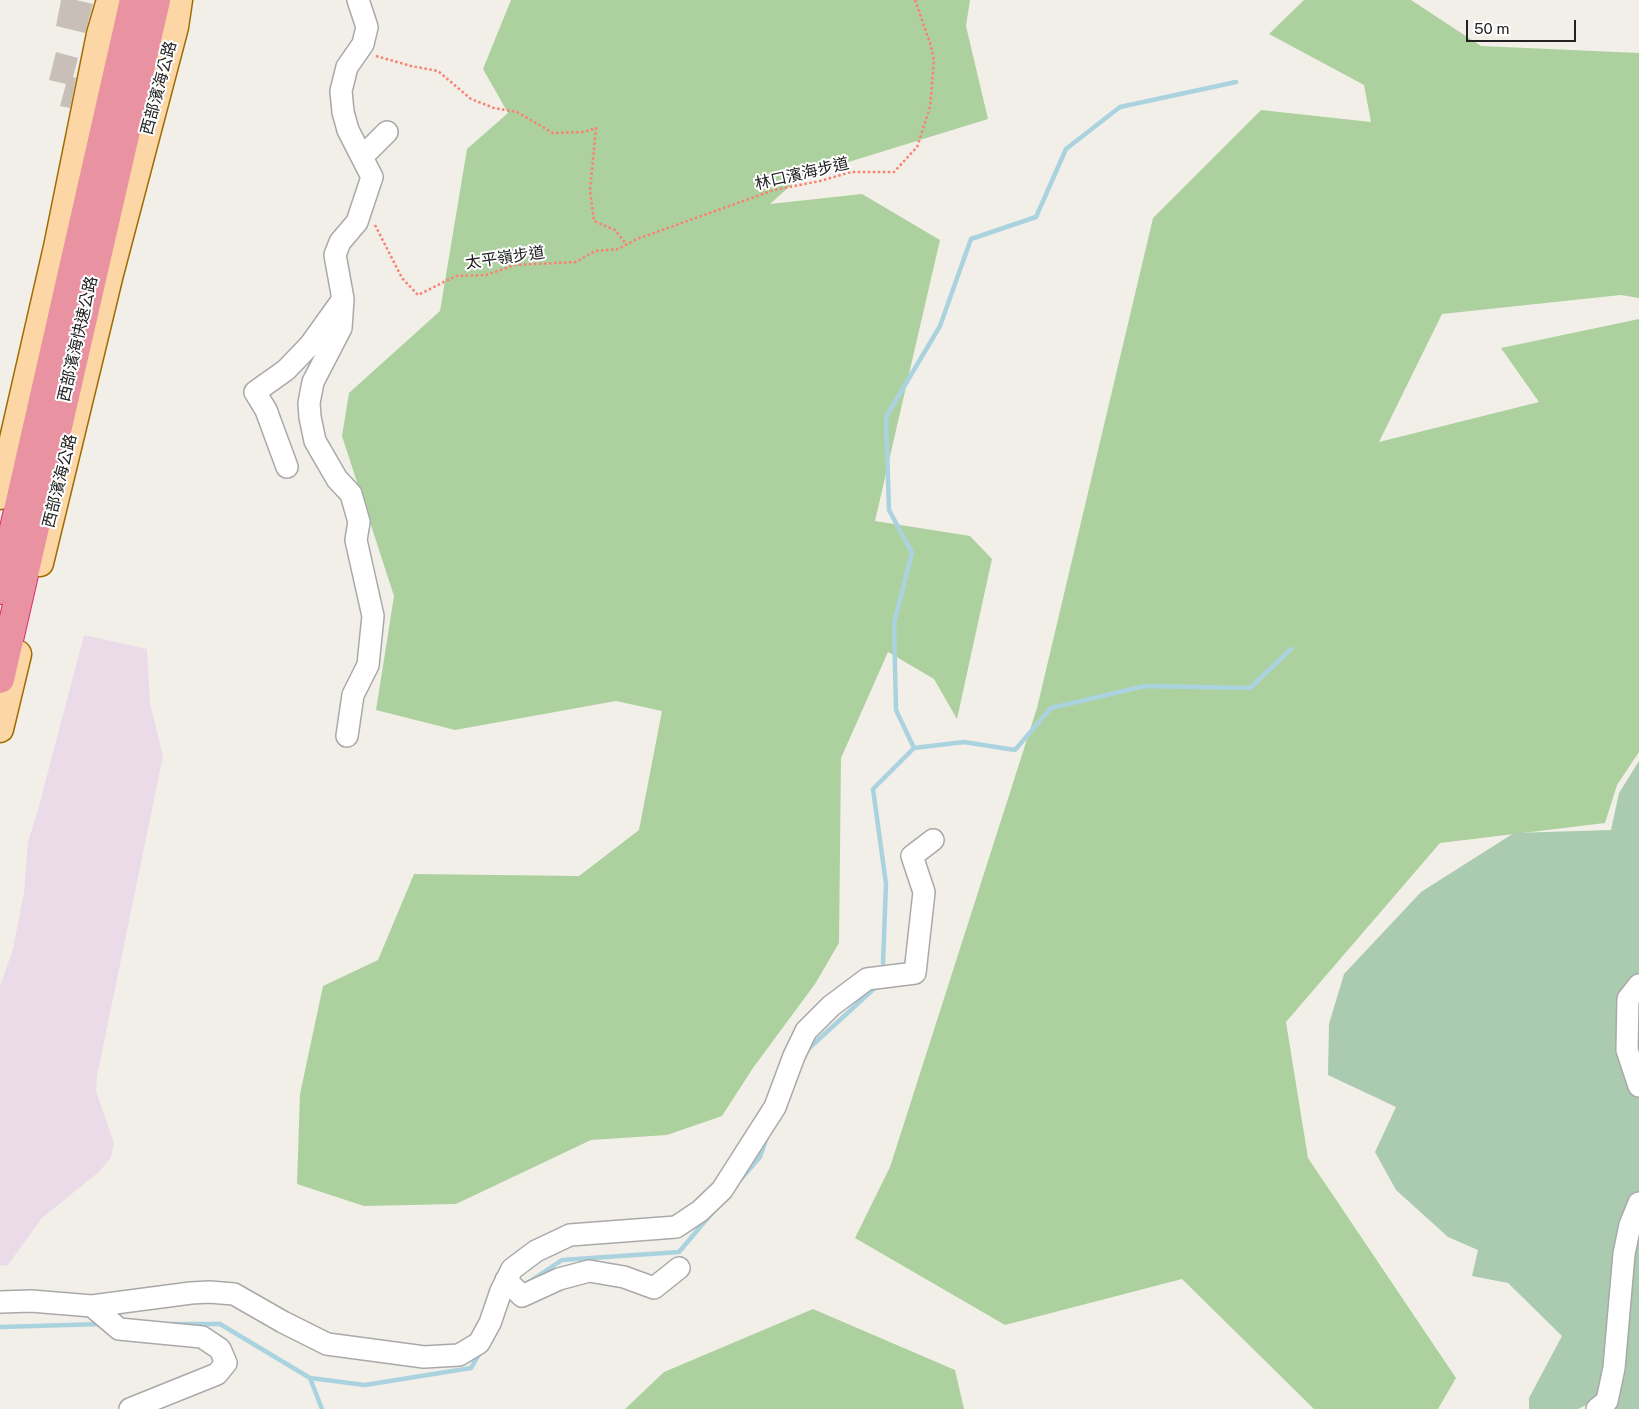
<!DOCTYPE html>
<html>
<head>
<meta charset="utf-8">
<style>
  body { margin:0 }
  #map { position:relative; width:1639px; height:1409px; overflow:hidden; background:#f2efe9; font-family:"Public Sans",sans-serif }
  canvas { display:block }
  .scale { position:absolute; left:1466px; top:20px; width:110px; height:22px; box-sizing:border-box; border:2px solid #222; border-top:0; padding-left:6px; font-size:15px; line-height:18px; white-space:nowrap; color:#222; -webkit-text-stroke:4px #fff; paint-order:stroke }
</style>
</head>
<body>
<div id="map">
<canvas width="1639" height="1409"></canvas>
<div class="scale">50 m</div>
</div>
<script>
const context = document.querySelector('canvas').getContext('2d');
context.lineJoin = 'round';
function paint(path, color) { context.fillStyle = color; context.fill(path, 'evenodd'); }
function strokePath(path, color, width, dash) { context.strokeStyle = color; context.lineWidth = width; context.lineCap = dash ? 'butt' : 'round'; context.setLineDash(dash || []); context.stroke(path); }
function write(font, color, halo, rows, align = 'center') {
  context.font = font + ' "Public Sans","Noto Sans TC",sans-serif'; context.lineWidth = 4; context.setLineDash([]); context.textBaseline = 'middle'; context.strokeStyle = halo; context.fillStyle = color; for (const [text, x, y, turn = 0] of rows) {
    context.save(); context.translate(x, y); context.rotate((+turn || 0) * Math.PI / 180); context.textAlign = isNaN(turn) ? turn : align; if (halo) context.strokeText(text, 0, 0); context.fillText(text, 0, 0); context.restore();
  }
}
const industrial = new Path2D(`
  M 84,635 L 147,649 L 150,703 L 163,756 L 97,1076 L 96,1091 L 114,1143 L 111,1157 L 100,1171 L 42,1218 L 7,1266 L 0,1265 L 0,986 L 13,949 L 24,892 L 28,842 L 39,806 Z`);
const forest = new Path2D(`
  M 511,0 L 970,0 L 966,26 L 988,119 L 800,177 L 770,204 L 862,194 L 940,240 L 875,521 L 970,536 L 992,559 L 957,719 L 934,679 L 888,652 L 841,758 L 839,943 L 815,984 L 753,1068 L 722,1116 L 667,1135 L 591,1140 L 456,1204 L 364,1206 L 297,1184 L 300,1094 L 323,986 L 378,960 L 414,874 L 579,876 L 639,830 L 662,711 L 616,701 L 455,730 L 376,710 L 394,596 L 342,436 L 349,393 L 440,311 L 467,149 L 508,113 L 483,69 Z
  M 1304,0 L 1411,0 L 1481,46 L 1639,53 L 1639,298 L 1621,295 L 1442,314 L 1379,442 L 1539,402 L 1501,348 L 1639,319 L 1639,752 L 1617,785 L 1605,823 L 1440,843 L 1286,1022 L 1308,1158 L 1456,1378 L 1438,1409 L 1314,1409 L 1182,1279 L 1005,1325 L 855,1238 L 890,1167 L 1037,708 L 1153,218 L 1261,110 L 1371,122 L 1364,85 L 1269,34 Z
  M 813,1309 L 955,1370 L 964,1409 L 625,1409 L 664,1372 Z`);
const cemetery = new Path2D(`
  M 1639,761 L 1639,1192 L 1631,1217 L 1602,1390 L 1592,1402 L 1578,1409 L 1529,1409 L 1529,1398 L 1562,1336 L 1508,1283 L 1472,1276 L 1478,1250 L 1448,1237 L 1396,1190 L 1375,1152 L 1396,1107 L 1328,1075 L 1329,1024 L 1344,974 L 1421,892 L 1514,833 L 1611,830 L 1619,793 Z
  M 1639,1230 L 1639,1409 L 1607,1409 L 1637,1235 Z`);
const stream = new Path2D(`
  M 914,748 L 964,742 L 1015,750 L 1051,708 L 1145,686 L 1250,688 L 1291,649
  M 883,963 L 886,884 L 873,789 L 914,748 L 896,710 L 894,623 L 912,553 L 889,510 L 886,417 L 940,326 L 971,239 L 1036,217 L 1066,149 L 1120,107 L 1236,82
  M 806,1051 L 878,985
  M 740,1180 L 760,1157 L 767,1137
  M 526,1284 L 562,1260 L 679,1252 L 712,1213
  M 171,1324 L 220,1324 L 310,1378 L 365,1385 L 471,1368 L 481,1351
  M 0,1327 L 103,1324
  M 310,1378 L 322,1409`);
const building = new Path2D(`
  M 61,0 L 76,0 L 93,4 L 85,33 L 56,26 Z
  M 56,52 L 78,58 L 73,77 L 76,78 L 70,108 L 60,106 L 66,84 L 49,80 Z`);
const path = new Path2D(`
  M 376,56 L 411,66 L 438,71 L 471,99 L 494,108 L 517,112 L 553,133 L 584,132 L 596,128 L 590,190 L 594,221 L 615,230 L 627,245
  M 375,225 L 402,278 L 418,295 L 456,276 L 486,275 L 515,265 L 576,262 L 595,251 L 618,249 L 637,239 L 774,190 L 820,181 L 851,172 L 894,172 L 917,147 L 930,107 L 934,61 L 931,46 L 915,0`);
const minor = new Path2D(`
  M 362,157 L 387,132
  M 287,467 L 266,410 L 255,392 L 286,370 L 310,345 L 343,299
  M 347,736 L 353,695 L 368,665 L 373,616 L 356,540 L 359,522 L 351,494 L 337,479 L 315,441 L 310,417 L 309,403 L 313,382 L 341,328 L 343,299 L 335,255 L 340,242 L 357,222 L 372,177 L 348,130 L 343,112 L 341,91 L 347,67 L 363,44 L 367,27 L 358,0
  M 1639,985 L 1628,999 L 1627,1050 L 1639,1086
  M 506,1280 L 522,1296 L 559,1279 L 589,1271 L 624,1277 L 654,1288 L 679,1268
  M 0,1302 L 31,1301 L 92,1306 L 191,1293 L 209,1292 L 234,1294 L 283,1322 L 327,1344 L 424,1357 L 459,1355 L 479,1343 L 490,1323 L 501,1291 L 512,1269 L 536,1251 L 570,1235 L 676,1227 L 700,1211 L 722,1190 L 775,1107 L 794,1056 L 806,1031 L 831,1006 L 867,979 L 915,973 L 924,892 L 912,856 L 933,840
  M 92,1306 L 119,1329 L 202,1337 L 220,1349 L 226,1363 L 217,1374 L 130,1409
  M 1597,1409 L 1607,1401 L 1614,1368 L 1624,1254 L 1630,1225 L 1639,1203`);
const major = new Path2D(`
  M 0,496 L 57,247 L 100,34 L 110,0
  M 40,563 L 110,274 L 175,27 L 179,0
  M 0,729 L 18,654`);
const highway = new Path2D(`
  M 0,590 L 134,0
  M 0,679 L 156,0`);
const streetNames = [
  ["西部濱海公路",159,88,-75],
  ["林口濱海步道",802,174,-13],
  ["太平嶺步道",505,258,-8],
  ["西部濱海快速公路",78,339,-77],
  ["西部濱海公路",60,481,-76]
];
paint(industrial, '#ebdbe8');
paint(forest, '#add19e');
paint(cemetery, '#aacbaf');
strokePath(stream, '#aad3df', 4.5);
paint(building, '#c7bfb8');
strokePath(minor, '#a9a9a9', 24);
strokePath(major, '#a06b00', 29);
strokePath(highway, '#dc2a67', 30);
strokePath(path, '#fa8072', 2.5, [2.5, 2.5]);
strokePath(minor, '#fff', 21);
strokePath(major, '#fcd6a4', 26);
strokePath(highway, '#e892a2', 28);
write('16px', '#222', '#fff', streetNames);
</script>
</body>
</html>
